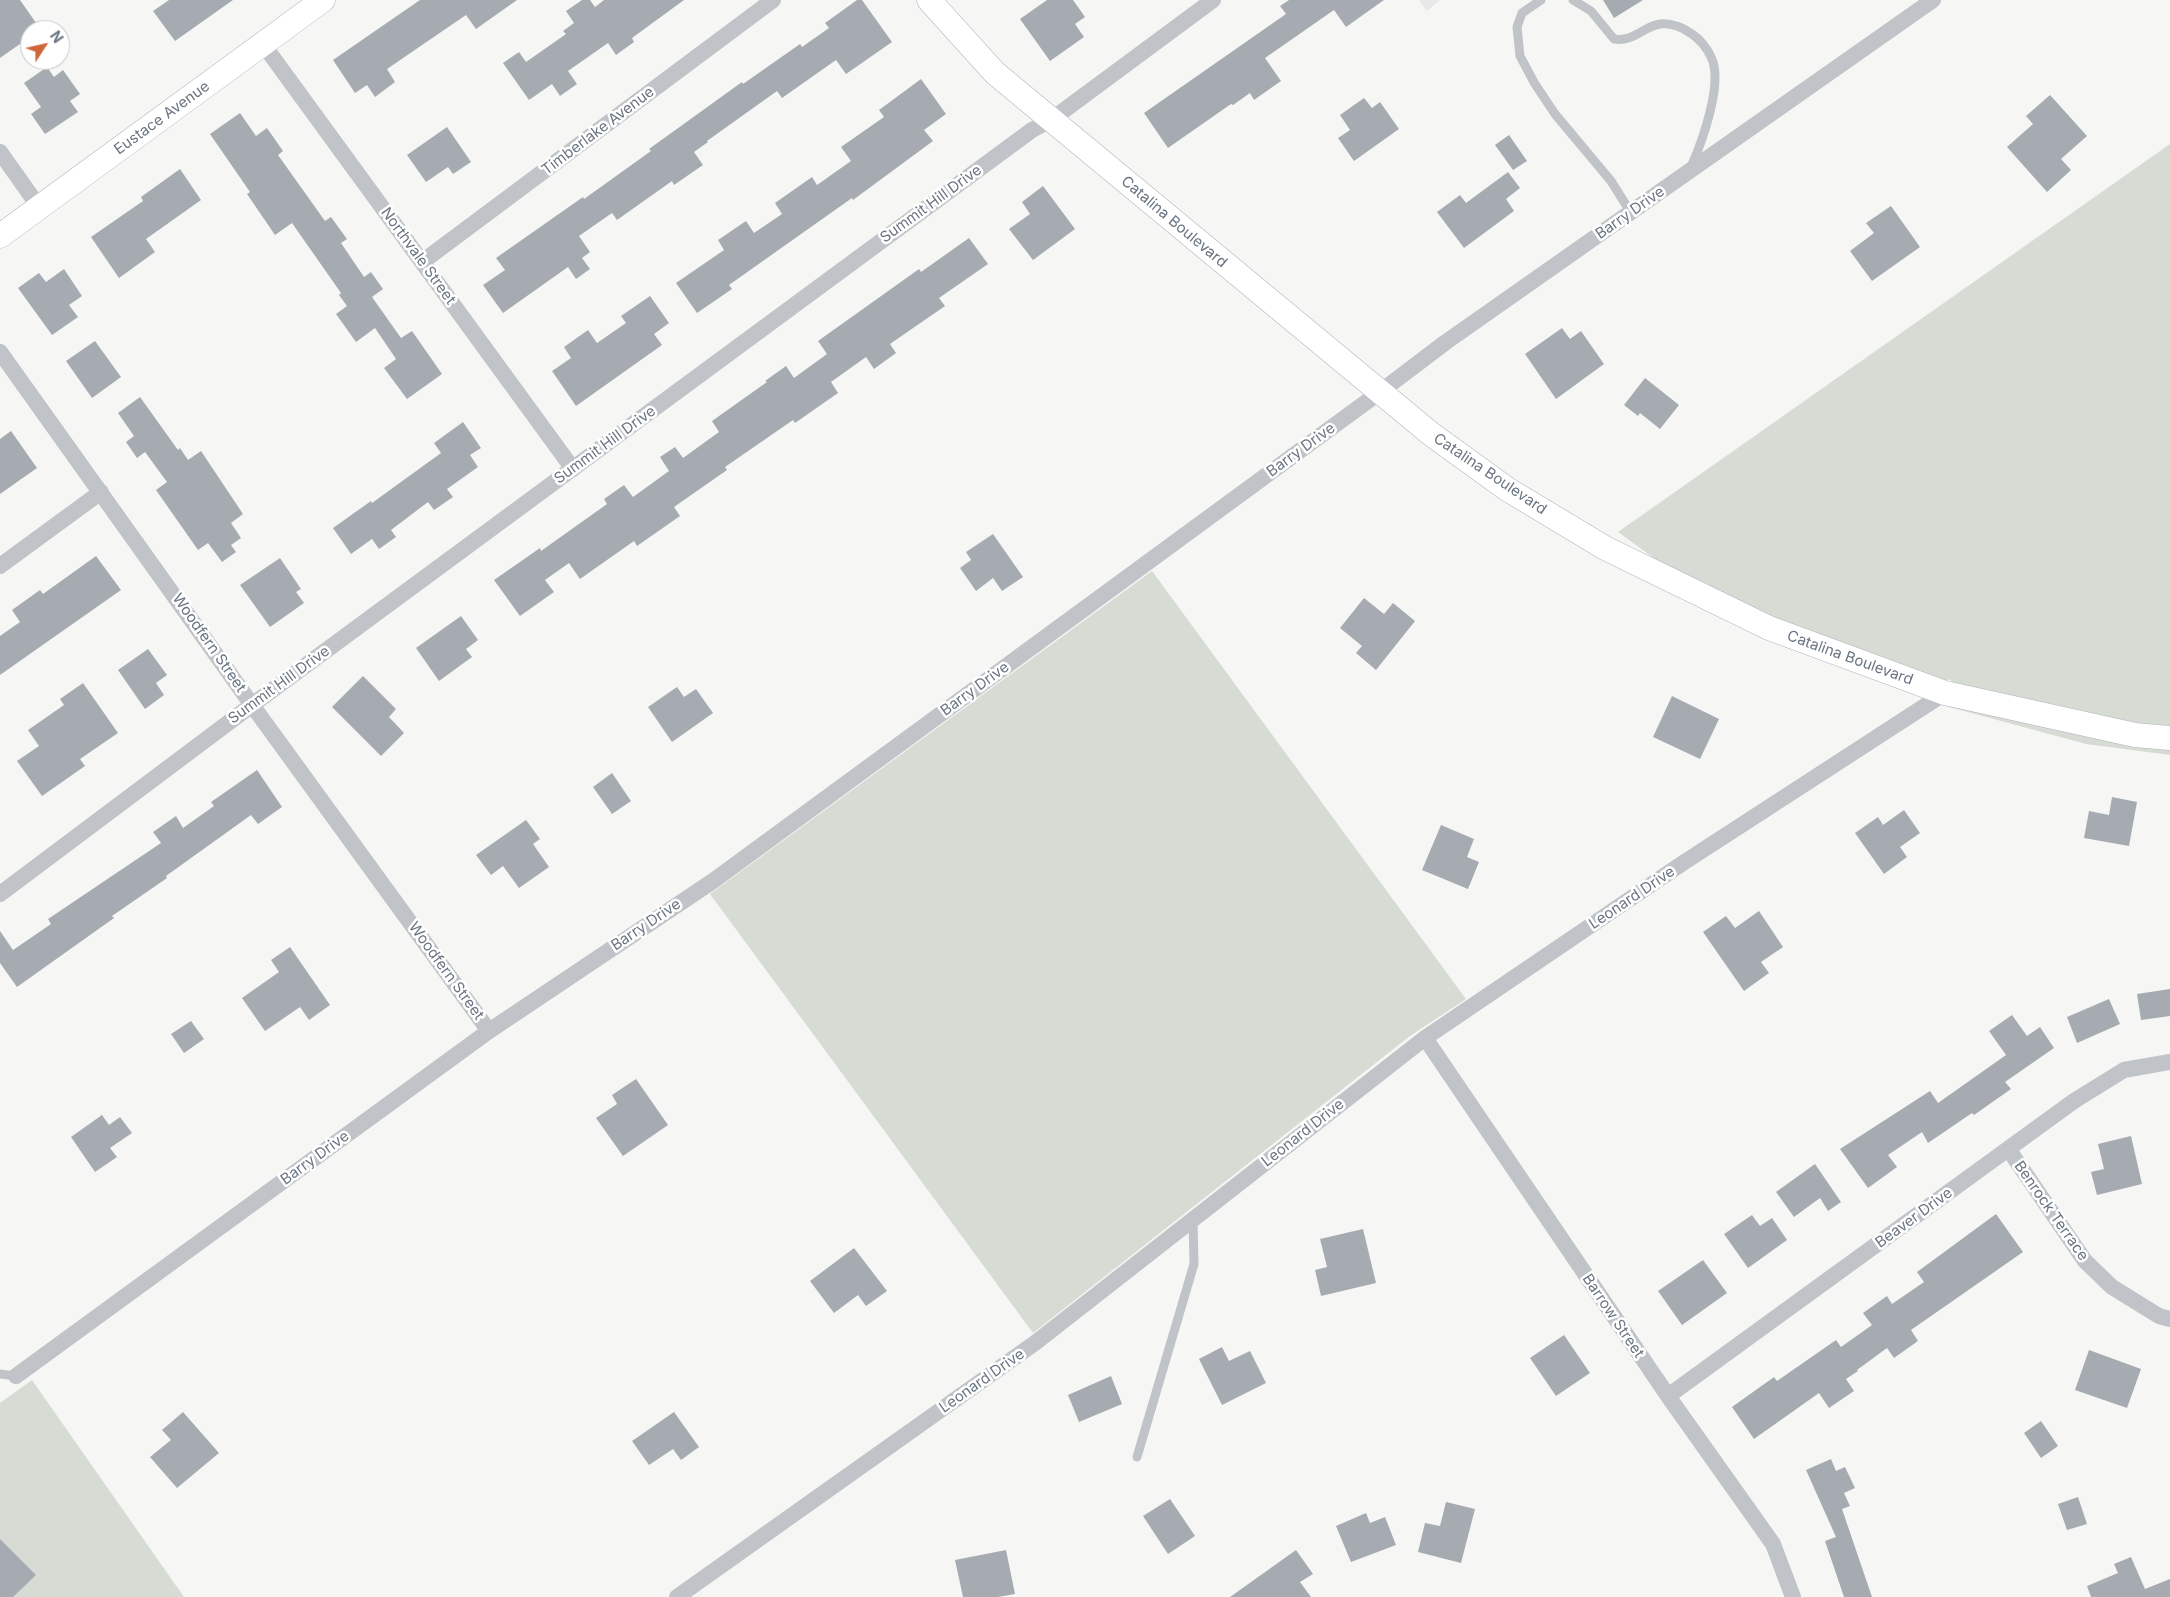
<!DOCTYPE html>
<html>
<head>
<meta charset="utf-8">
<style>
  body { margin:0 }
  #map { position:relative; width:2170px; height:1597px; overflow:hidden; background:#f6f7f4; font-family:Inter,sans-serif }
  canvas { display:block }
  .north { position:absolute; left:20px; top:20px; width:50px; height:50px; box-sizing:border-box; background:#fff; border:1px solid #c3c8cd; border-radius:50%; rotate:55deg; font-size:14px; font-weight:700; line-height:20px; text-align:center; color:#697582 }
  .north::after { content:''; display:block; margin:auto; width:18px; height:22px; background:#cf663c; clip-path:polygon(50% 0,100% 100%,50% 72%,0 100%) }
</style>
</head>
<body>
<div id="map">
<canvas width="2170" height="1597"></canvas>
<div class="north">N</div>
</div>
<script>
const context = document.querySelector('canvas').getContext('2d');
context.lineJoin = 'round';
function paint(path, color) { context.fillStyle = color; context.fill(path, 'evenodd'); }
function strokePath(path, color, width, dash) { context.strokeStyle = color; context.lineWidth = width; context.lineCap = dash ? 'butt' : 'round'; context.setLineDash(dash || []); context.stroke(path); }
function write(font, color, halo, rows, align = 'center') {
  context.font = font + ' Inter,sans-serif'; context.lineWidth = 5; context.setLineDash([]); context.textBaseline = 'middle'; context.strokeStyle = halo; context.fillStyle = color; for (const [text, x, y, turn = 0] of rows) {
    context.save(); context.translate(x, y); context.rotate((+turn || 0) * Math.PI / 180); context.textAlign = isNaN(turn) ? turn : align; if (halo) context.strokeText(text, 0, 0); context.fillText(text, 0, 0); context.restore();
  }
}
const built = new Path2D(`
  M 1419,0 L 1440,0 L 1427,11 Z`);
const green = new Path2D(`
  M 2170,144 L 2170,728 L 2138,725 L 1953,684 L 1950,679 L 1945,682 L 1774,618 L 1662,564 L 1618,532 Z
  M 1152,571 L 1466,999 L 1410,1036 L 1033,1333 L 710,894 Z
  M 1946,703 L 2170,748 L 2170,755 L 2086,744 L 1942,705 Z
  M 32,1380 L 184,1597 L 0,1597 L 0,1403 Z`);
const building = new Path2D(`
  M 0,0 L 20,0 L 41,30 L 30,30 L 30,37 L 0,58 Z
  M 169,0 L 233,0 L 175,41 L 153,11 Z
  M 420,0 L 517,0 L 476,29 L 466,15 L 387,69 L 395,82 L 375,97 L 367,85 L 355,93 L 333,60 Z
  M 582,0 L 590,0 L 595,7 L 604,0 L 684,0 L 632,38 L 634,42 L 616,55 L 608,43 L 568,71 L 577,84 L 560,96 L 552,84 L 529,100 L 503,63 L 519,52 L 526,62 L 566,34 L 563,31 L 574,23 L 566,11 Z
  M 857,0 L 862,0 L 892,42 L 846,74 L 836,60 L 782,98 L 777,91 L 707,141 L 708,142 L 694,152 L 703,165 L 674,185 L 672,181 L 617,220 L 612,213 L 579,236 L 590,252 L 582,258 L 590,269 L 576,279 L 568,267 L 503,313 L 483,285 L 505,270 L 496,258 L 583,197 L 584,199 L 651,151 L 649,149 L 742,82 L 743,84 L 800,44 L 802,47 L 829,28 L 825,23 Z
  M 1047,0 L 1073,0 L 1085,17 L 1075,24 L 1084,37 L 1050,61 L 1020,19 Z
  M 1289,0 L 1384,0 L 1346,27 L 1334,10 L 1265,58 L 1281,81 L 1254,100 L 1250,93 L 1233,105 L 1231,104 L 1168,148 L 1144,113 L 1286,14 L 1280,6 Z
  M 1603,0 L 1643,0 L 1614,18 Z
  M 47,67 L 54,77 L 63,70 L 80,94 L 70,101 L 78,112 L 45,134 L 31,114 L 41,107 L 24,83 Z
  M 921,79 L 946,114 L 924,130 L 933,141 L 853,200 L 852,198 L 729,285 L 732,289 L 697,313 L 676,283 L 724,250 L 718,240 L 746,221 L 754,233 L 782,214 L 775,203 L 812,177 L 817,185 L 851,161 L 841,147 L 884,117 L 879,110 Z
  M 2050,95 L 2087,136 L 2061,159 L 2071,170 L 2047,192 L 2007,147 L 2033,124 L 2026,116 Z
  M 1364,98 L 1372,108 L 1380,102 L 1399,129 L 1354,161 L 1338,138 L 1350,130 L 1340,115 Z
  M 240,113 L 256,136 L 267,128 L 283,151 L 278,155 L 325,221 L 331,217 L 347,239 L 341,243 L 364,277 L 371,272 L 383,289 L 372,297 L 401,338 L 412,331 L 442,374 L 407,399 L 384,368 L 396,359 L 375,328 L 356,342 L 336,314 L 347,306 L 339,295 L 341,293 L 292,223 L 275,235 L 247,194 L 250,192 L 210,134 Z
  M 447,127 L 471,162 L 453,174 L 448,167 L 426,182 L 407,155 Z
  M 1509,135 L 1527,161 L 1513,170 L 1495,145 Z
  M 180,169 L 201,200 L 146,239 L 155,252 L 119,278 L 91,237 L 143,201 L 141,197 Z
  M 1508,172 L 1520,188 L 1506,199 L 1514,211 L 1464,248 L 1437,212 L 1460,195 L 1466,203 Z
  M 1043,186 L 1075,229 L 1033,260 L 1009,229 L 1030,214 L 1022,202 Z
  M 1891,206 L 1920,247 L 1872,281 L 1850,251 L 1874,233 L 1866,223 Z
  M 969,238 L 988,264 L 939,298 L 945,306 L 890,344 L 896,353 L 874,369 L 866,357 L 831,382 L 838,393 L 795,423 L 793,420 L 725,467 L 727,470 L 674,507 L 680,516 L 637,546 L 634,541 L 580,579 L 569,563 L 545,580 L 554,592 L 520,616 L 494,580 L 540,548 L 541,551 L 607,504 L 604,499 L 624,485 L 633,497 L 669,471 L 660,457 L 675,447 L 683,458 L 719,432 L 712,421 L 767,382 L 765,381 L 786,366 L 794,378 L 827,354 L 818,341 L 919,269 L 921,272 Z
  M 64,269 L 82,296 L 69,305 L 78,317 L 52,335 L 18,288 L 39,273 L 46,282 Z
  M 650,296 L 669,323 L 654,334 L 662,345 L 576,406 L 552,371 L 571,358 L 564,347 L 588,330 L 597,343 L 626,323 L 621,316 Z
  M 1562,328 L 1570,339 L 1581,331 L 1604,364 L 1556,399 L 1525,354 Z
  M 95,341 L 121,377 L 92,398 L 66,361 Z
  M 1645,378 L 1679,405 L 1660,429 L 1640,413 L 1638,416 L 1624,405 Z
  M 140,397 L 178,450 L 180,448 L 188,460 L 201,451 L 243,514 L 231,523 L 241,538 L 231,545 L 236,552 L 222,562 L 208,543 L 198,550 L 156,490 L 167,482 L 145,452 L 137,458 L 126,442 L 134,436 L 118,413 Z
  M 463,422 L 481,448 L 470,455 L 478,467 L 447,489 L 453,497 L 434,510 L 428,502 L 391,530 L 396,537 L 379,549 L 372,539 L 351,554 L 333,528 L 371,501 L 372,503 L 441,453 L 434,443 Z
  M 11,431 L 37,468 L 0,494 L 0,439 Z
  M 993,534 L 1023,577 L 1002,591 L 993,578 L 976,591 L 960,568 L 971,560 L 966,552 Z
  M 96,556 L 121,590 L 0,675 L 0,636 L 20,622 L 12,610 L 40,590 L 43,594 Z
  M 280,558 L 301,589 L 296,592 L 304,603 L 270,627 L 240,585 Z
  M 1364,598 L 1384,614 L 1393,603 L 1415,621 L 1376,670 L 1356,653 L 1362,646 L 1340,628 Z
  M 461,616 L 478,640 L 466,649 L 472,657 L 439,681 L 416,648 Z
  M 148,649 L 167,675 L 156,683 L 164,695 L 145,709 L 118,670 Z
  M 363,676 L 396,709 L 389,717 L 404,733 L 381,756 L 332,707 Z
  M 83,683 L 118,733 L 80,759 L 85,766 L 42,796 L 17,761 L 39,746 L 28,730 L 64,705 L 60,699 Z
  M 677,687 L 684,697 L 696,689 L 713,713 L 672,742 L 648,707 Z
  M 1672,696 L 1719,719 L 1700,759 L 1653,737 Z
  M 257,770 L 282,807 L 258,824 L 251,815 L 166,876 L 167,878 L 112,916 L 114,918 L 17,987 L 0,963 L 0,931 L 13,950 L 51,924 L 48,919 L 161,843 L 153,832 L 176,816 L 183,828 L 214,806 L 211,802 Z
  M 612,773 L 631,801 L 612,814 L 593,787 Z
  M 2112,797 L 2137,802 L 2129,846 L 2084,838 L 2089,811 L 2109,815 Z
  M 1904,810 L 1920,833 L 1900,847 L 1907,857 L 1884,874 L 1855,833 L 1878,817 L 1883,825 Z
  M 526,820 L 540,839 L 533,844 L 549,867 L 519,888 L 503,866 L 491,875 L 476,855 Z
  M 1441,825 L 1474,839 L 1467,857 L 1479,862 L 1468,889 L 1422,870 Z
  M 1759,911 L 1783,947 L 1761,962 L 1769,973 L 1744,991 L 1703,932 L 1726,916 L 1735,928 Z
  M 290,947 L 330,1005 L 309,1020 L 300,1007 L 265,1031 L 242,998 L 279,972 L 271,960 Z
  M 2170,989 L 2170,1016 L 2141,1020 L 2137,994 Z
  M 2109,999 L 2120,1024 L 2077,1043 L 2067,1017 Z
  M 2012,1015 L 2027,1036 L 2040,1027 L 2054,1048 L 2005,1082 L 2011,1089 L 1974,1115 L 1972,1113 L 1928,1143 L 1922,1132 L 1888,1155 L 1897,1167 L 1868,1188 L 1840,1149 L 1930,1091 L 1938,1103 L 2006,1055 L 1989,1031 Z
  M 191,1021 L 204,1039 L 184,1053 L 171,1034 Z
  M 636,1079 L 668,1125 L 623,1156 L 596,1118 L 617,1104 L 612,1095 Z
  M 102,1115 L 109,1125 L 120,1117 L 132,1133 L 110,1148 L 117,1157 L 95,1172 L 71,1137 Z
  M 2131,1136 L 2142,1184 L 2097,1195 L 2091,1172 L 2104,1169 L 2098,1144 Z
  M 1815,1164 L 1841,1202 L 1828,1211 L 1820,1198 L 1794,1217 L 1776,1192 Z
  M 1996,1214 L 2023,1252 L 1911,1330 L 1918,1341 L 1894,1358 L 1887,1348 L 1857,1370 L 1858,1371 L 1846,1379 L 1854,1391 L 1829,1408 L 1819,1393 L 1754,1439 L 1732,1407 L 1774,1377 L 1777,1381 L 1836,1340 L 1841,1347 L 1872,1325 L 1863,1313 L 1887,1296 L 1892,1304 L 1924,1282 L 1917,1272 Z
  M 1752,1215 L 1760,1226 L 1772,1218 L 1787,1240 L 1748,1268 L 1724,1234 Z
  M 1363,1229 L 1376,1283 L 1321,1296 L 1315,1270 L 1327,1267 L 1320,1239 Z
  M 854,1248 L 887,1291 L 866,1306 L 858,1295 L 834,1313 L 810,1281 Z
  M 1703,1260 L 1727,1293 L 1682,1325 L 1658,1291 Z
  M 1564,1335 L 1590,1373 L 1556,1396 L 1530,1358 Z
  M 1222,1347 L 1229,1361 L 1250,1351 L 1266,1383 L 1222,1405 L 1199,1359 Z
  M 2089,1350 L 2141,1369 L 2127,1408 L 2075,1390 Z
  M 1111,1376 L 1122,1404 L 1079,1422 L 1068,1395 Z
  M 183,1412 L 219,1453 L 177,1488 L 150,1457 L 171,1440 L 162,1430 Z
  M 674,1412 L 699,1447 L 681,1460 L 673,1449 L 649,1465 L 632,1441 Z
  M 2041,1421 L 2058,1446 L 2041,1458 L 2024,1433 Z
  M 1831,1459 L 1836,1471 L 1845,1467 L 1855,1488 L 1844,1493 L 1850,1506 L 1842,1509 L 1872,1597 L 1844,1597 L 1825,1541 L 1836,1537 L 1806,1470 Z
  M 2078,1497 L 2087,1524 L 2067,1530 L 2058,1504 Z
  M 1170,1499 L 1195,1536 L 1168,1554 L 1143,1516 Z
  M 1446,1502 L 1475,1509 L 1461,1563 L 1418,1552 L 1425,1523 L 1440,1526 Z
  M 1366,1513 L 1370,1523 L 1385,1517 L 1396,1545 L 1351,1562 L 1336,1526 Z
  M 0,1539 L 36,1575 L 13,1597 L 0,1597 Z
  M 1006,1550 L 1015,1594 L 998,1597 L 963,1597 L 955,1560 Z
  M 1296,1550 L 1313,1574 L 1300,1582 L 1311,1597 L 1230,1597 Z
  M 2131,1557 L 2145,1589 L 2170,1579 L 2170,1597 L 2091,1597 L 2087,1586 L 2118,1573 L 2114,1564 Z`);
const lane = new Path2D(`
  M 1541,0 L 1522,13 L 1517,27 L 1520,56 L 1535,84 L 1555,114 L 1611,181 L 1631,213
  M 1573,0 L 1591,11 L 1614,39 C 1634,42 1642,27 1660,24 C 1672,23 1682,27 1692,34 C 1699,39 1707,48 1711,57 C 1724,82 1702,142 1691,167
  M 0,1374 L 16,1376
  M 1137,1457 L 1194,1264 L 1193,1220`);
const street = new Path2D(`
  M 263,44 L 573,469
  M 0,152 L 39,207
  M 422,262 L 773,0
  M 0,352 L 252,705 L 489,1031
  M 0,566 L 101,492
  M 0,894 L 252,705 L 1032,130 L 1051,120 L 1213,0
  M 1425,1038 L 1668,1396 L 1773,1544 L 1793,1597
  M 2009,1150 L 2085,1261 L 2112,1287 L 2159,1316 L 2170,1319
  M 16,1376 L 489,1031 L 713,881 L 1380,392 L 1446,342 L 1933,0
  M 1668,1396 L 2074,1101 L 2124,1070 L 2170,1062
  M 677,1597 L 1035,1343 L 1425,1038 L 1683,863 L 1945,693`);
const secondary = new Path2D(`
  M 929,0 L 995,73 L 1431,434 L 1507,489 L 1605,548 L 1769,628 L 1945,693 L 2135,735 L 2170,738
  M 0,236 L 323,0`);
const streetNames = [
  ["Eustace Avenue",162,118,-36],
  ["Timberlake Avenue",598,131,-37],
  ["Summit Hill Drive",931,204,-36],
  ["Barry Drive",1630,213,-35],
  ["Catalina Boulevard",1174,222,40],
  ["Northvale Street",418,256,54],
  ["Summit Hill Drive",605,445,-36],
  ["Barry Drive",1301,450,-36],
  ["Catalina Boulevard",1490,474,34],
  ["Woodfern Street",209,643,55],
  ["Catalina Boulevard",1850,658,20],
  ["Summit Hill Drive",279,685,-36],
  ["Barry Drive",975,689,-36],
  ["Leonard Drive",1632,898,-34],
  ["Barry Drive",646,925,-34],
  ["Woodfern Street",446,971,54],
  ["Leonard Drive",1303,1133,-38],
  ["Barry Drive",315,1158,-36],
  ["Benrock Terrace",2051,1211,55],
  ["Beaver Drive",1914,1218,-36],
  ["Barrow Street",1613,1316,56],
  ["Leonard Drive",982,1381,-35]
];
paint(built, '#e7e8e7');
paint(green, '#d6dbd4');
paint(building, '#a5abb1');
strokePath(secondary, '#b1b5ba', 25);
strokePath(lane, '#c0c3c7', 9);
strokePath(street, '#c0c3c7', 16);
strokePath(secondary, '#fff', 24);
write('15px', '#697582', '#fff', streetNames);
</script>
</body>
</html>
